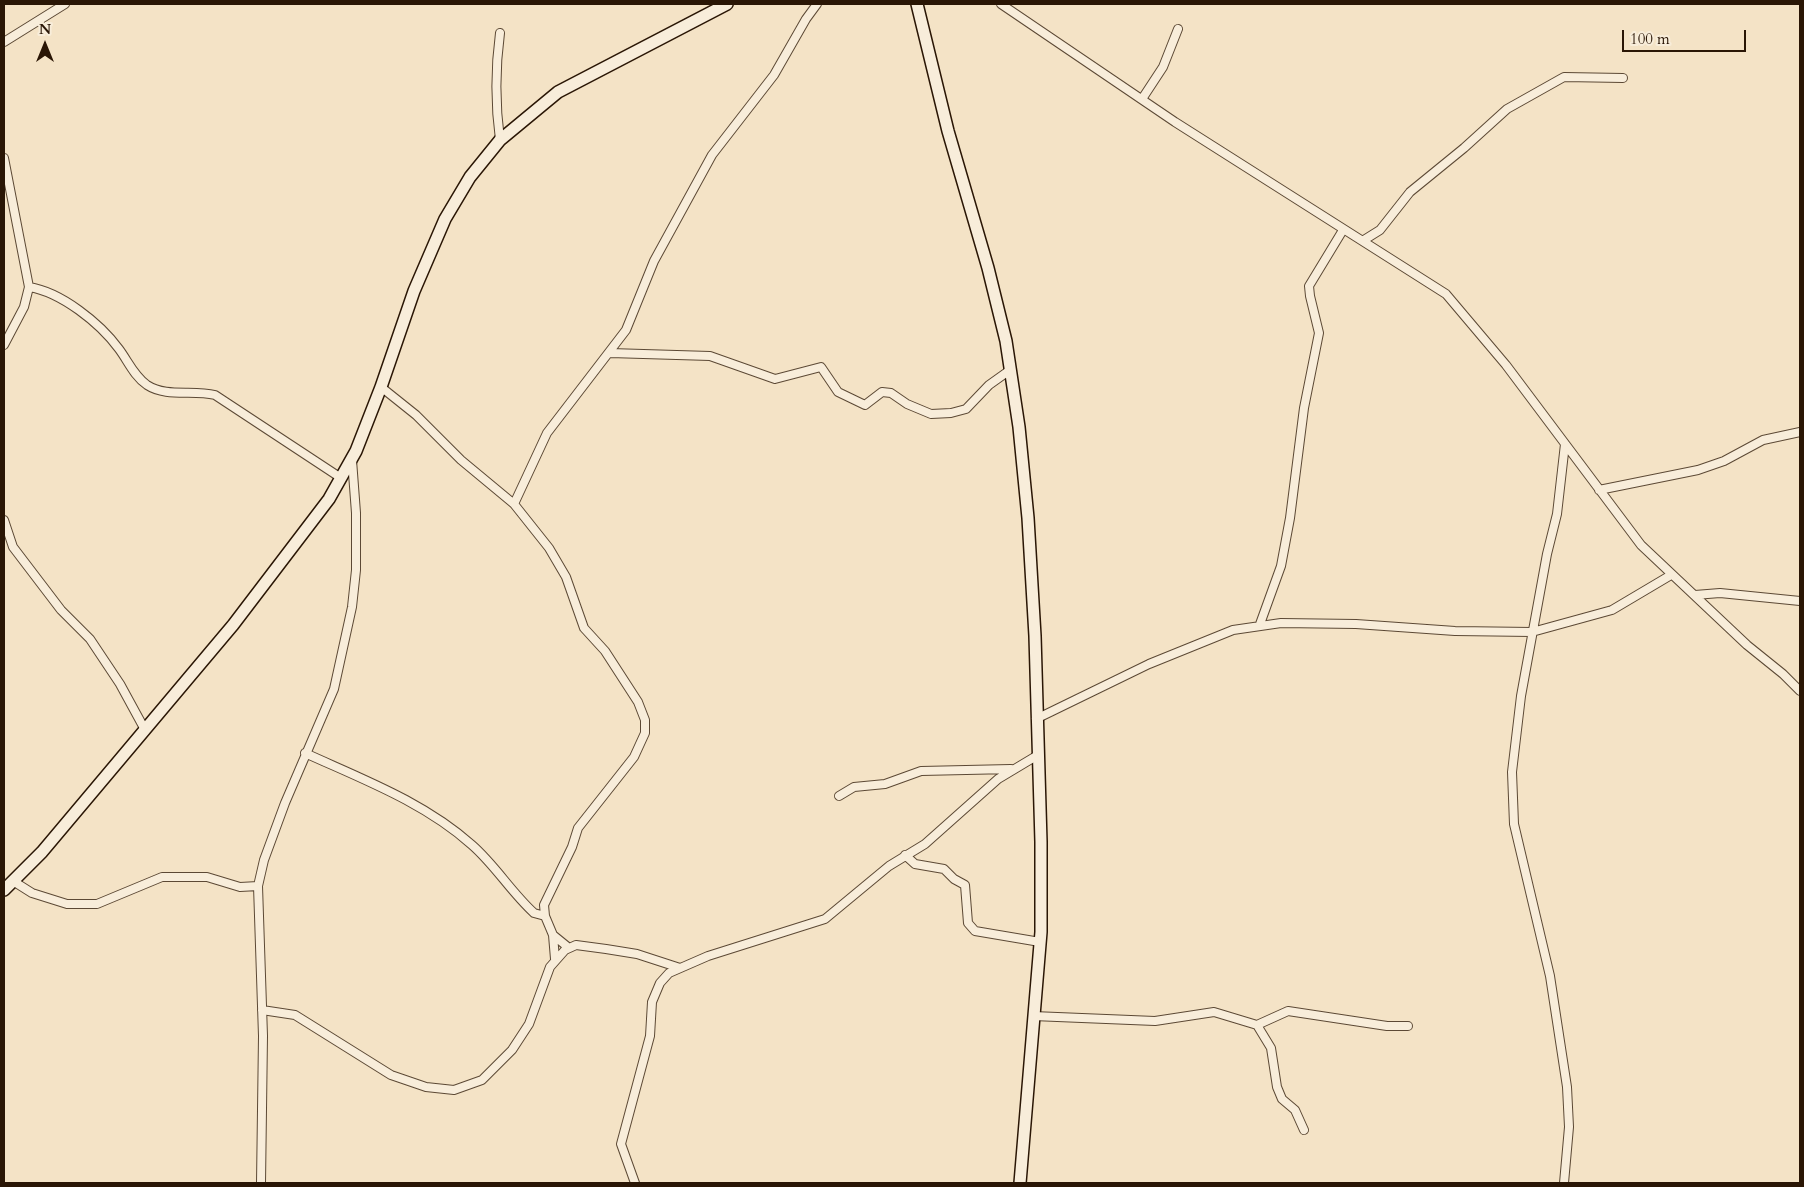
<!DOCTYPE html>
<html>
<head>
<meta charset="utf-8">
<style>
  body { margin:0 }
  #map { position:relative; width:1804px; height:1187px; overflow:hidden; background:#f4e3c6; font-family:Cardo,serif }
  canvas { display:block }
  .frame { position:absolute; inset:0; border:5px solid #2a1605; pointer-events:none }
  .north { position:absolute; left:20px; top:20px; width:50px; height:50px; -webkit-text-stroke:4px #f8edda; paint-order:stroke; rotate:0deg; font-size:14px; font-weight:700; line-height:20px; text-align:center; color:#2a1605 }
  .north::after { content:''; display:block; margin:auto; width:18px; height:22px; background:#2a1605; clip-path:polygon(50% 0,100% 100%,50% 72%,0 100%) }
  .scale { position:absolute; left:1622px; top:30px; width:124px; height:22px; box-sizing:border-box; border:2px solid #2a1605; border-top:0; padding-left:6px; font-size:15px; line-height:18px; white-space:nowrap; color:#2a1605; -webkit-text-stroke:4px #f8edda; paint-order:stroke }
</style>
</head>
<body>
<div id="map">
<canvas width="1804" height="1187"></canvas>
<div class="frame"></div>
<div class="north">N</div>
<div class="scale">100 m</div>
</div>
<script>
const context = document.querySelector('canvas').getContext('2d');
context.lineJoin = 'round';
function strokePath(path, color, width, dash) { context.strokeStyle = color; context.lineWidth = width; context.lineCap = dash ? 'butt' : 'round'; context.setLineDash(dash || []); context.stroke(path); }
const street = new Path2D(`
  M 1001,4 L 1175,122 L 1446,294 L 1506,365 L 1641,545 L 1747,645 L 1783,674 L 1800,691
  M 500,33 C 495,70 495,103 500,140
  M 4,42 L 65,4
  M 1142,99 L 1163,67 L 1178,29
  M 4,158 L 29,287 L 24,307 L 4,345
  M 1364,240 L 1380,230 L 1410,192 L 1464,148 L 1507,109 L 1564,77 L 1623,78
  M 29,287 C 61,292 100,323 119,349 C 128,361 134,376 147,385 C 167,398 193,389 215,395 L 341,478
  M 610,353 L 710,356 L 775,379 L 821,367 L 838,392 L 865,405 L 882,392 L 891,393 L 907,404 L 931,414 L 951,413 L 966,409 L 989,385 L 1010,370
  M 381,387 L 416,415 L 461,460 L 514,504 L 549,548 L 566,577 L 584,628 L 605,651 L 638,702 L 645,720 L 645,733 L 634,757 L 578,828 L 572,847 L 544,905 L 545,916 L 553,935 L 569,948
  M 1599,490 L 1698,470 L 1724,461 L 1763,440 L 1800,432
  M 514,504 L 547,433 L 626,330 L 654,261 L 712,155 L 774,75 L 806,19 L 817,4
  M 4,520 L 13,547 L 61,610 L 90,639 L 120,684 L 144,728
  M 1695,595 L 1720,593 L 1800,601
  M 1260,624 L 1281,566 L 1290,518 L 1304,408 L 1319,333 L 1310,296 L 1309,286 L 1343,230
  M 1036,719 L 1149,664 L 1233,630 L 1281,623 L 1356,624 L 1455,631 L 1532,632 L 1612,610 L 1671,575
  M 305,753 C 362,779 424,802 472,845 C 495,865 511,892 534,913 L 545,916
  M 839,796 L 854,787 L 885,784 L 921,771 L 1011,769
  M 905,855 L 915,864 L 944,869 L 954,879 L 965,885 L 968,923 L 975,931 L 1040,942
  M 13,881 L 32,893 L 67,904 L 97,904 L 162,877 L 207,877 L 240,887 L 258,886
  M 553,935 L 555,959
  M 262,1010 L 295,1015 L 391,1075 L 426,1087 L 454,1090 L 482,1080 L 512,1050 L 529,1024 L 550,967 L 565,950 L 576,945 L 606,949 L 637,954 L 680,968
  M 1033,1016 L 1155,1021 L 1214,1012 L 1257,1025 L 1271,1048 L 1277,1087 L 1282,1099 L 1295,1110 L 1304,1130
  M 1257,1025 L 1288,1011 L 1387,1026 L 1408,1026
  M 261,1183 L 263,1036 L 258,886 L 264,860 L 285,803 L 334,689 L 352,607 L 356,570 L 356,513 L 352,460
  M 635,1183 L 621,1144 L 650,1036 L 652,1002 L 660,983 L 669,973 L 708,956 L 825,919 L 889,866 L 925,844 L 998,779 L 1038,755
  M 1564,1183 L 1569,1127 L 1567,1087 L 1550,976 L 1514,824 L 1512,772 L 1521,696 L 1547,554 L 1557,514 L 1565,444`);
const secondary = new Path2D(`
  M 917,4 L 948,131 L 988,268 L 1006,341 L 1019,427 L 1028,518 L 1035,636 L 1041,842 L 1041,932 L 1020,1183
  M 4,890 L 42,852 L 233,625 L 329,499 L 356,451 L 381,387 L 414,291 L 445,219 L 470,177 L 500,140 L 558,92 L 727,4`);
strokePath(street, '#5c4935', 10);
strokePath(secondary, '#2a1605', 14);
strokePath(street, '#f8edda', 8);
strokePath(secondary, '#f8edda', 11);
</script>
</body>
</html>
